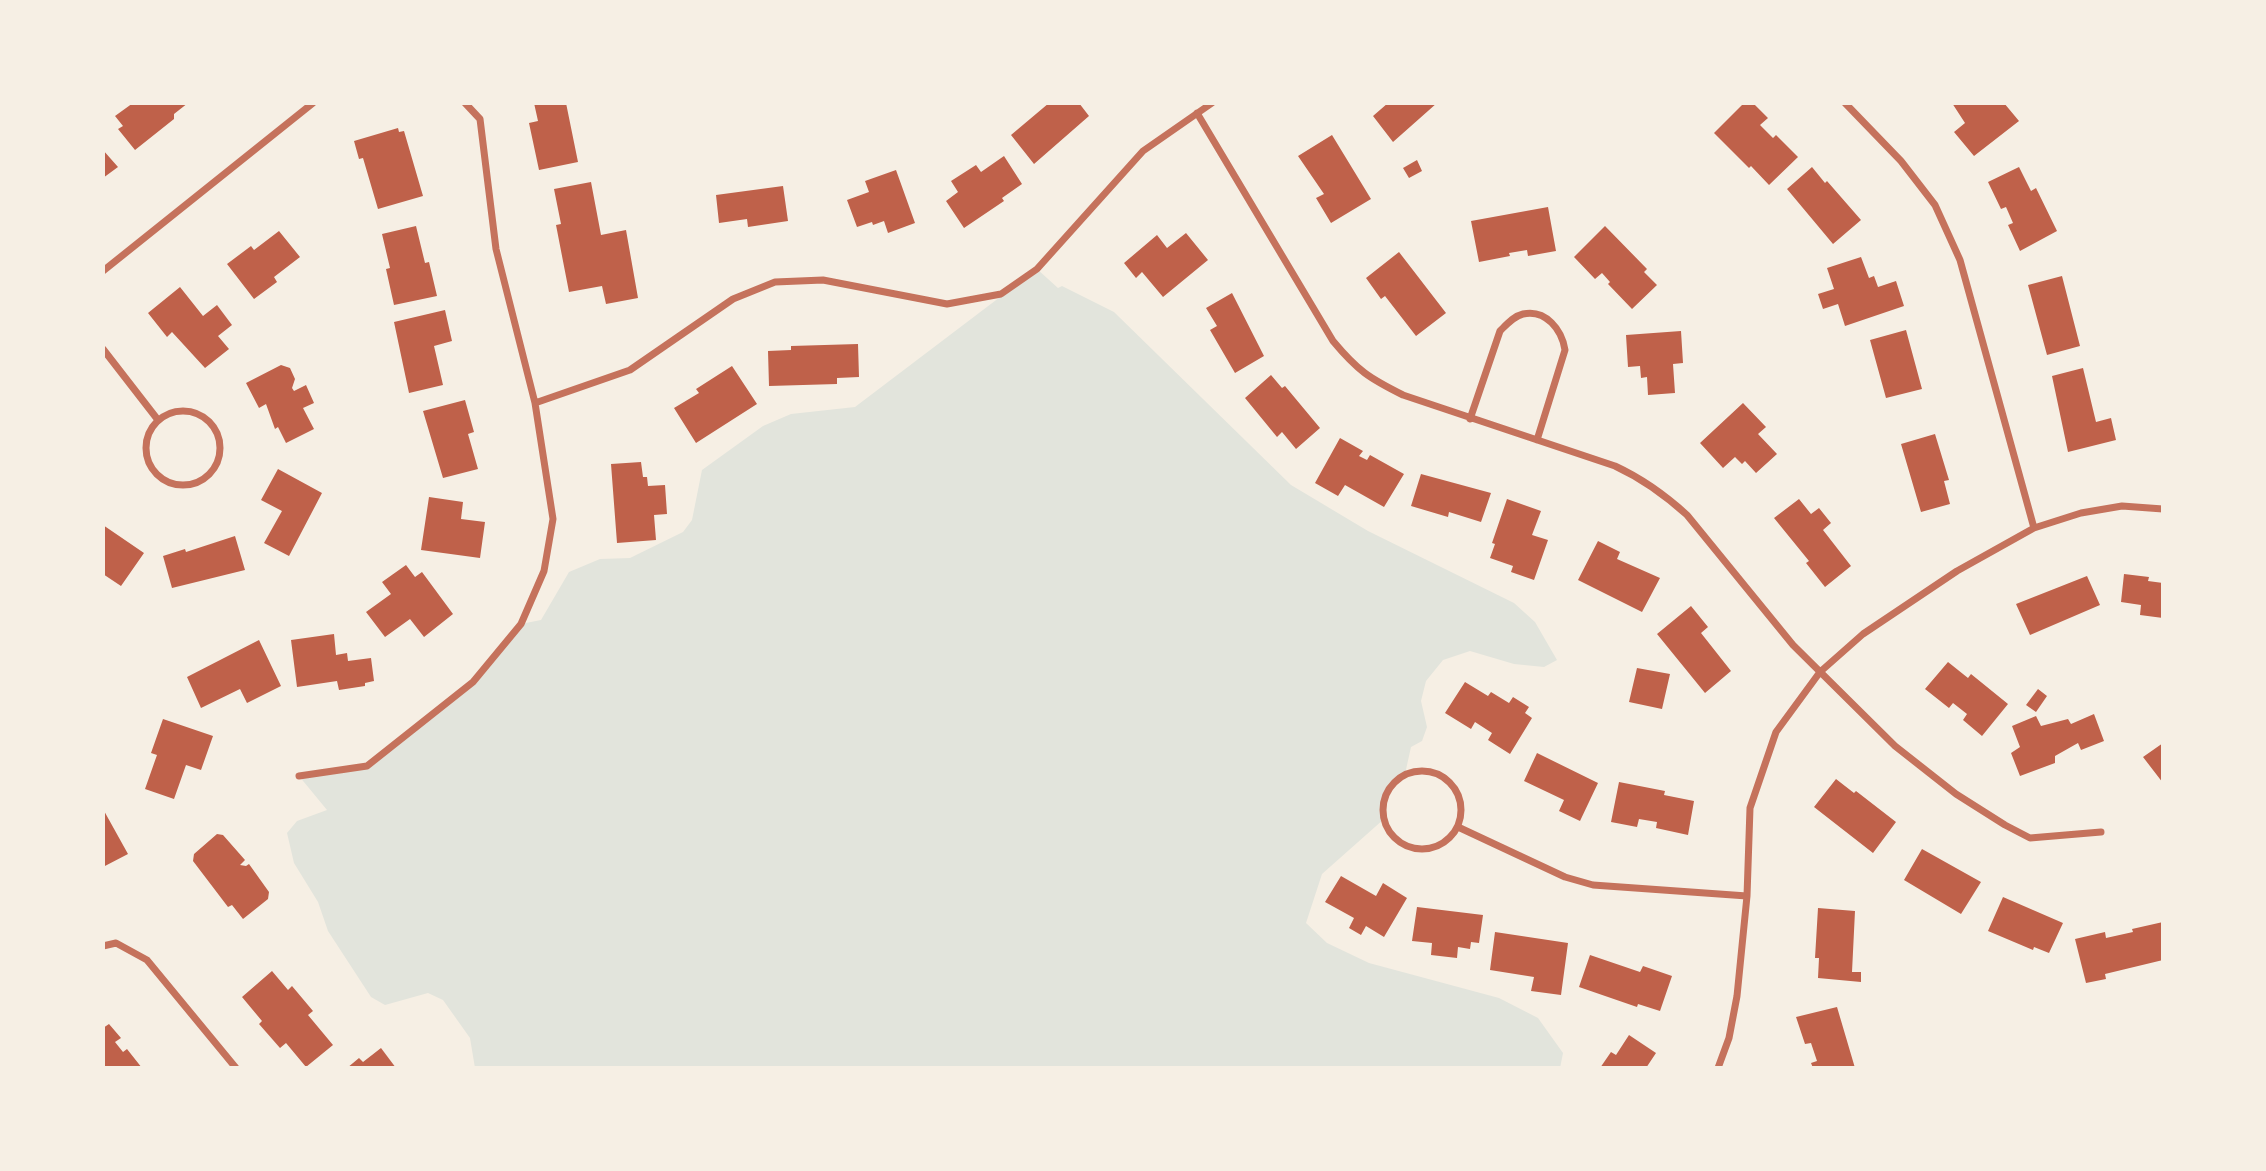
<!DOCTYPE html>
<html>
<head>
<meta charset="utf-8">
<style>
  body { margin:0 }
  #map { position:relative; width:2266px; height:1171px; overflow:hidden; background:#f6efe4; font-family:"PT Sans",sans-serif }
  canvas { display:block }
  .frame { position:absolute; inset:0; border:105px solid #f6efe4; pointer-events:none }
</style>
</head>
<body>
<div id="map">
<canvas width="2266" height="1171"></canvas>
<div class="frame"></div>
</div>
<script>
const context = document.querySelector('canvas').getContext('2d');
context.lineJoin = 'round';
function paint(path, color) { context.fillStyle = color; context.fill(path, 'evenodd'); }
function strokePath(path, color, width, dash) { context.strokeStyle = color; context.lineWidth = width; context.lineCap = dash ? 'butt' : 'round'; context.setLineDash(dash || []); context.stroke(path); }
const green = new Path2D(`
  M 1037,269 L 1058,288 L 1062,286 L 1114,312 L 1291,485 L 1368,531 L 1514,603 L 1535,622 L 1557,660 L 1544,667 L 1514,664 L 1470,651 L 1443,660 L 1426,681 L 1421,701 L 1427,727 L 1422,741 L 1411,747 L 1405,774 C 1389,786 1382,798 1384,819 L 1322,874 L 1306,923 L 1327,943 L 1369,963 L 1499,998 L 1538,1018 L 1563,1053 L 1560,1068 L 475,1068 L 470,1038 L 443,1000 L 428,993 L 385,1005 L 371,997 L 328,931 L 318,902 L 294,863 L 287,833 L 297,821 L 327,810 L 299,776 L 367,766 L 473,682 L 521,624 L 541,620 L 569,572 L 600,559 L 630,558 L 683,532 L 692,520 L 702,470 L 763,426 L 791,414 L 855,407 Z`);
const building = new Path2D(`
  M 133,103 L 188,103 L 174,114 L 174,119 L 135,150 L 118,129 L 123,126 L 115,116 Z
  M 534,103 L 566,103 L 578,162 L 539,170 L 529,123 L 538,121 Z
  M 1049,103 L 1079,103 L 1089,116 L 1034,164 L 1011,135 Z
  M 1388,103 L 1437,103 L 1393,142 L 1373,116 Z
  M 1744,103 L 1753,103 L 1768,118 L 1760,125 L 1773,138 L 1776,135 L 1798,157 L 1769,185 L 1751,166 L 1749,168 L 1714,133 Z
  M 1952,103 L 2004,103 L 2019,121 L 1974,156 L 1954,132 L 1965,123 Z
  M 398,128 L 399,132 L 404,131 L 423,196 L 378,209 L 363,158 L 359,159 L 354,141 Z
  M 1332,135 L 1371,199 L 1331,223 L 1316,198 L 1324,194 L 1298,156 Z
  M 103,150 L 118,167 L 103,178 Z
  M 1004,156 L 1022,184 L 1002,198 L 1004,201 L 964,228 L 946,201 L 958,192 L 951,181 L 976,165 L 981,172 Z
  M 1417,160 L 1422,171 L 1409,178 L 1403,168 Z
  M 1812,167 L 1825,183 L 1827,181 L 1861,220 L 1833,244 L 1787,189 Z
  M 2019,167 L 2031,191 L 2036,188 L 2057,231 L 2020,251 L 2008,225 L 2013,223 L 2006,207 L 2001,209 L 1988,182 Z
  M 896,170 L 915,223 L 888,233 L 884,221 L 873,225 L 872,222 L 857,227 L 847,200 L 869,192 L 865,181 Z
  M 591,182 L 601,235 L 626,230 L 638,298 L 606,304 L 602,286 L 569,292 L 556,225 L 561,224 L 554,189 Z
  M 783,186 L 788,221 L 748,227 L 747,219 L 719,223 L 716,195 Z
  M 1548,207 L 1556,251 L 1528,256 L 1527,250 L 1509,253 L 1510,256 L 1479,262 L 1471,221 Z
  M 416,226 L 425,263 L 429,262 L 437,296 L 394,305 L 386,269 L 390,268 L 382,234 Z
  M 1605,226 L 1647,269 L 1644,272 L 1657,285 L 1632,309 L 1608,284 L 1610,282 L 1602,273 L 1595,279 L 1574,257 Z
  M 279,231 L 300,257 L 274,277 L 277,282 L 254,299 L 227,264 L 251,246 L 254,250 Z
  M 1186,233 L 1208,260 L 1163,297 L 1142,272 L 1136,278 L 1124,263 L 1157,235 L 1167,248 Z
  M 1399,252 L 1446,313 L 1416,336 L 1385,296 L 1381,299 L 1366,278 Z
  M 1861,257 L 1869,278 L 1874,276 L 1878,287 L 1896,281 L 1904,306 L 1845,326 L 1838,304 L 1823,309 L 1818,294 L 1834,289 L 1827,268 Z
  M 2062,276 L 2080,346 L 2047,355 L 2028,285 Z
  M 180,287 L 203,316 L 217,305 L 232,325 L 218,336 L 229,349 L 205,368 L 172,332 L 167,337 L 148,313 Z
  M 1232,293 L 1264,356 L 1235,373 L 1210,330 L 1217,326 L 1206,308 Z
  M 445,310 L 452,341 L 434,346 L 443,385 L 409,393 L 394,322 Z
  M 1906,330 L 1922,389 L 1886,398 L 1870,340 Z
  M 1681,331 L 1683,363 L 1673,364 L 1675,393 L 1648,395 L 1647,377 L 1641,378 L 1640,366 L 1628,367 L 1626,335 Z
  M 858,344 L 859,377 L 837,378 L 837,384 L 769,386 L 768,351 L 791,350 L 791,346 Z
  M 281,365 L 290,368 L 295,379 L 292,388 L 294,391 L 306,385 L 314,403 L 303,408 L 314,429 L 286,443 L 278,427 L 275,429 L 266,404 L 259,408 L 246,383 Z
  M 732,366 L 757,404 L 696,443 L 674,408 L 699,393 L 696,389 Z
  M 2083,368 L 2096,422 L 2111,418 L 2116,440 L 2068,452 L 2052,376 Z
  M 1271,375 L 1282,388 L 1285,386 L 1320,428 L 1296,449 L 1282,432 L 1277,437 L 1245,398 Z
  M 465,400 L 474,432 L 468,434 L 478,469 L 443,478 L 423,411 Z
  M 1743,403 L 1766,427 L 1758,434 L 1777,454 L 1756,473 L 1745,461 L 1742,464 L 1735,457 L 1723,468 L 1700,443 Z
  M 1935,434 L 1949,480 L 1944,481 L 1950,504 L 1921,512 L 1901,444 Z
  M 1340,438 L 1363,451 L 1359,456 L 1367,460 L 1370,455 L 1404,474 L 1384,507 L 1345,485 L 1338,496 L 1315,483 Z
  M 641,462 L 643,477 L 647,477 L 648,486 L 665,485 L 667,514 L 654,515 L 656,540 L 617,543 L 611,464 Z
  M 278,469 L 322,493 L 289,556 L 264,543 L 282,511 L 261,500 Z
  M 1421,474 L 1491,493 L 1481,522 L 1449,512 L 1448,517 L 1411,506 Z
  M 429,497 L 463,502 L 461,519 L 485,522 L 480,558 L 421,550 Z
  M 1507,499 L 1541,511 L 1532,535 L 1548,540 L 1534,580 L 1511,572 L 1513,566 L 1490,558 L 1495,544 L 1492,543 Z
  M 1799,499 L 1811,514 L 1819,508 L 1831,523 L 1823,530 L 1851,566 L 1825,587 L 1806,563 L 1809,561 L 1774,518 Z
  M 103,525 L 144,553 L 121,586 L 103,574 Z
  M 235,536 L 245,570 L 172,588 L 163,556 L 185,549 L 186,552 Z
  M 1598,541 L 1620,552 L 1617,559 L 1660,578 L 1642,612 L 1578,580 Z
  M 406,565 L 415,577 L 422,572 L 453,614 L 424,637 L 410,619 L 385,637 L 366,612 L 391,594 L 382,582 Z
  M 2124,574 L 2149,577 L 2148,581 L 2163,583 L 2163,618 L 2140,615 L 2141,605 L 2121,602 Z
  M 2087,576 L 2100,605 L 2030,635 L 2016,604 Z
  M 1691,606 L 1708,627 L 1701,633 L 1731,671 L 1705,693 L 1657,634 Z
  M 334,634 L 336,655 L 347,653 L 348,661 L 371,658 L 374,681 L 365,683 L 365,686 L 339,690 L 337,681 L 297,687 L 291,640 Z
  M 259,640 L 281,686 L 247,703 L 240,689 L 201,708 L 187,677 Z
  M 1948,662 L 1968,678 L 1971,674 L 2008,704 L 1982,736 L 1963,720 L 1967,714 L 1953,703 L 1949,708 L 1925,689 Z
  M 1637,668 L 1670,674 L 1662,709 L 1629,702 Z
  M 1465,682 L 1488,696 L 1491,692 L 1509,703 L 1513,697 L 1529,707 L 1525,713 L 1532,718 L 1510,754 L 1488,740 L 1492,733 L 1475,722 L 1471,729 L 1445,713 Z
  M 2038,689 L 2047,696 L 2036,712 L 2026,705 Z
  M 2094,714 L 2104,741 L 2081,750 L 2078,743 L 2055,756 L 2055,763 L 2020,776 L 2011,753 L 2020,747 L 2012,726 L 2036,716 L 2041,726 L 2068,719 L 2071,724 Z
  M 163,719 L 213,736 L 201,770 L 186,765 L 174,799 L 145,789 L 157,755 L 151,753 Z
  M 2163,743 L 2163,783 L 2143,757 Z
  M 1537,753 L 1598,783 L 1580,821 L 1559,811 L 1564,800 L 1524,781 Z
  M 1836,779 L 1854,793 L 1856,791 L 1896,822 L 1873,853 L 1814,807 Z
  M 1619,782 L 1665,791 L 1664,795 L 1694,801 L 1688,835 L 1656,828 L 1657,822 L 1639,819 L 1637,827 L 1611,822 Z
  M 103,809 L 128,854 L 103,867 Z
  M 217,834 L 223,835 L 245,860 L 240,865 L 246,866 L 249,864 L 269,892 L 268,899 L 243,919 L 232,905 L 228,907 L 193,861 L 194,854 Z
  M 1922,849 L 1981,882 L 1961,914 L 1904,880 Z
  M 1341,876 L 1376,896 L 1383,883 L 1407,898 L 1384,937 L 1366,926 L 1361,935 L 1349,928 L 1354,918 L 1325,902 Z
  M 2003,897 L 2063,923 L 2049,953 L 2034,947 L 2033,950 L 1988,931 Z
  M 1417,907 L 1483,915 L 1479,943 L 1471,942 L 1470,949 L 1458,947 L 1457,958 L 1431,955 L 1432,943 L 1412,941 Z
  M 1818,908 L 1855,911 L 1852,972 L 1861,972 L 1861,982 L 1818,978 L 1819,958 L 1815,958 Z
  M 2163,922 L 2163,960 L 2105,974 L 2106,979 L 2086,983 L 2075,939 L 2105,932 L 2106,938 L 2133,932 L 2132,929 Z
  M 1495,932 L 1568,943 L 1561,995 L 1531,991 L 1534,977 L 1490,970 Z
  M 1590,955 L 1640,972 L 1643,966 L 1672,976 L 1660,1011 L 1638,1004 L 1637,1007 L 1579,987 Z
  M 272,971 L 288,990 L 292,986 L 313,1011 L 308,1015 L 333,1045 L 306,1067 L 286,1043 L 280,1048 L 259,1024 L 262,1021 L 242,997 Z
  M 1837,1007 L 1855,1068 L 1813,1068 L 1811,1063 L 1817,1061 L 1811,1043 L 1805,1044 L 1796,1017 Z
  M 109,1024 L 121,1038 L 115,1042 L 123,1052 L 127,1049 L 142,1068 L 103,1068 L 103,1028 Z
  M 1629,1035 L 1656,1053 L 1646,1068 L 1600,1068 L 1611,1052 L 1616,1055 Z
  M 381,1048 L 396,1068 L 347,1068 L 359,1058 L 363,1062 Z`);
const minor = new Path2D(`
  M 1845,103 L 1901,161 L 1935,205 L 1960,260 L 2034,528
  M 1197,113 L 1333,341 C 1358,371 1369,378 1403,395 L 1615,466 C 1643,479 1664,494 1687,515 L 1793,645 L 1895,746 L 1956,794 L 2005,825 L 2030,838 L 2101,832
  M 103,271 L 313,103
  M 103,349 L 158,420
  M 535,403 L 630,370 L 733,299 L 775,282 L 823,280 L 947,304 L 1001,294 L 1037,269 L 1143,151 L 1212,103
  M146 448a37 37 0 1 1 74 0a37 37 0 1 1-74 0Z
  M 1470,419 L 1500,331 C 1507,324 1514,316 1523,314 C 1546,309 1562,330 1565,350 L 1537,440
  M1383 810a39 39 0 1 1 78 0a39 39 0 1 1-78 0Z
  M 299,776 L 367,766 L 473,682 L 521,624 L 544,571 L 553,519 L 535,403 L 496,249 L 480,119 L 465,103
  M 1458,827 L 1565,877 L 1593,885 L 1747,896
  M 103,946 L 116,943 L 147,960 L 236,1068
  M 1718,1068 L 1729,1038 L 1737,996 L 1747,896 L 1750,808 L 1776,732 L 1820,672 L 1863,634 L 1957,571 L 2034,528 L 2081,513 L 2122,506 L 2163,509`);
paint(green, '#e2e4dc');
paint(building, '#bf614a');
strokePath(minor, '#c5725c', 7);
</script>
</body>
</html>
